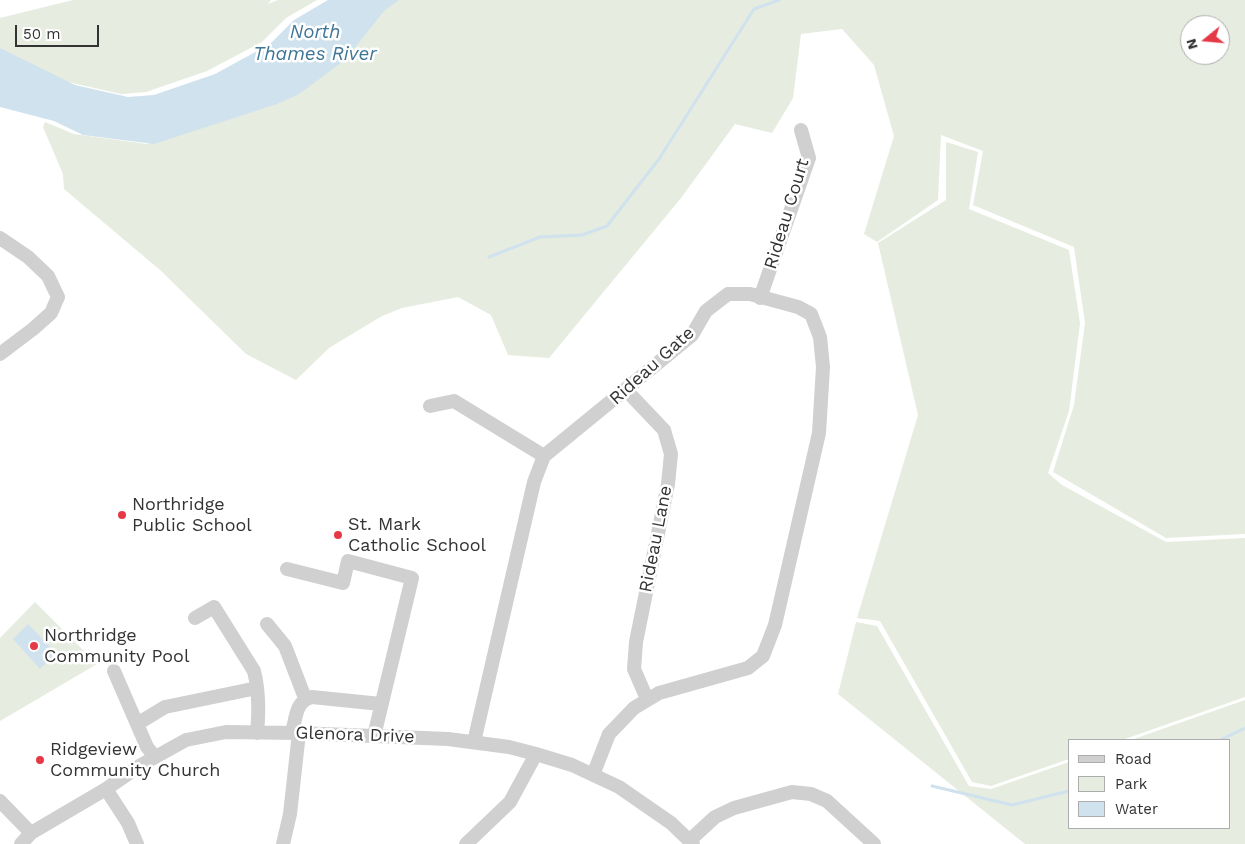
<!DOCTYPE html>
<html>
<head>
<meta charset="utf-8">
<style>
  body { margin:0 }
  #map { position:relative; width:1245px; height:844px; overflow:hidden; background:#fff; font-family:"Work Sans",sans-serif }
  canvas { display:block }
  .legend { position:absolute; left:1068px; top:739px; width:162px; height:90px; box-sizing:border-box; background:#fff; border:1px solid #adadad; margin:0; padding:6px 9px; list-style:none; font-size:15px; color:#333 }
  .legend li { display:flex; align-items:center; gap:10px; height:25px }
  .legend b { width:25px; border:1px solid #adadad }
  .north { position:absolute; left:1180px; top:15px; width:50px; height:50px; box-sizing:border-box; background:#fff; border:1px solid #adadad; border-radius:50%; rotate:253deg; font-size:14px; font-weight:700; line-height:20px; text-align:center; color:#333 }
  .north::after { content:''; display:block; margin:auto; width:18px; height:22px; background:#e63946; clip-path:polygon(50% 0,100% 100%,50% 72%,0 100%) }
  .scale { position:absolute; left:15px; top:25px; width:84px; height:22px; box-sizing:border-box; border:2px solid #333; border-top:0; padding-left:6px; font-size:15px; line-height:18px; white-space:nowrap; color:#333; -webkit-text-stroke:4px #fff; paint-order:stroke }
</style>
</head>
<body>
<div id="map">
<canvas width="1245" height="844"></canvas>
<ul class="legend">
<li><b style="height:6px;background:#d0d0d0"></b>Road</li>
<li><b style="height:14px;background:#e6ecdf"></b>Park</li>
<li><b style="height:14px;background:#cfe2ee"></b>Water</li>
</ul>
<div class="north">N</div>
<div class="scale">50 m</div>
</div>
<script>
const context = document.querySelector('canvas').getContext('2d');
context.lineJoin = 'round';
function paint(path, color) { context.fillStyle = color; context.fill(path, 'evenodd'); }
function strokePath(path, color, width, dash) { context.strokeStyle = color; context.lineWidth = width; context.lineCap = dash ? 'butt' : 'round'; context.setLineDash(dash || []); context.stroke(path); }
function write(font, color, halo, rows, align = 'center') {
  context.font = font + ' "Work Sans",sans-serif'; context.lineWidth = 5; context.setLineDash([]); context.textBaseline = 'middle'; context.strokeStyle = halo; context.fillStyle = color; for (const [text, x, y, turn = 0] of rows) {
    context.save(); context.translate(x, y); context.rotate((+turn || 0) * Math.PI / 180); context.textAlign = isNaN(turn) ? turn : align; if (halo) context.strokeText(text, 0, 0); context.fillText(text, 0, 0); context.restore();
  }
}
const green = new Path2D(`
  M 73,0 L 271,0 L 268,4 L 278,0 L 317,0 L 286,18 L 262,42 L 207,71 L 146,92 L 121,94 L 68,82 L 0,49 L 0,18 Z
  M 392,0 L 1245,0 L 1245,534 L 1166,538 L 1053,472 L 1074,405 L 1085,323 L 1074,247 L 973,205 L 983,151 L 941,135 L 938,200 L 877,242 L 864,234 L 894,136 L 874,65 L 842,29 L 801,34 L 793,98 L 772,133 L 735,124 L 681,198 L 549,358 L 508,355 L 491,315 L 458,297 L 402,308 L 382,316 L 329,348 L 296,380 L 246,354 L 160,270 L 64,189 L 63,174 L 43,127 L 45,122 L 74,134 L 147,144 L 270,104 ZM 1190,25 L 1220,25 L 1220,55 L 1190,55 Z
  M 946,142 L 978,152 L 969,209 L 1069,250 L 1080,323 L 1069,411 L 1048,473 L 1062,485 L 1166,542 L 1245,538 L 1245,697 L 1122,740 L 1069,740 L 1069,759 L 991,786 L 972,782 L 880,621 L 857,618 L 918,415 L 878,243 L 946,200 Z
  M 35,602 L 97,664 L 0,721 L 0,638 Z
  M 856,622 L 877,626 L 969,786 L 991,789 L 1069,762 L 1069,828 L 1229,828 L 1229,740 L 1131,740 L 1245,700 L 1245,844 L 1025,844 L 838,694 Z`);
const water = new Path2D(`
  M 328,0 L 399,0 L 384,11 L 345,60 L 299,94 L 277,104 L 154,144 L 83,135 L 54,121 L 0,107 L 0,48 L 75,85 L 128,97 L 154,95 L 215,74 L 270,44 L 294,20 Z
  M 28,624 L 56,653 L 40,669 L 13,639 Z`);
const stream = new Path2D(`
  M 489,257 L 540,237 L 582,235 L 607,226 L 659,159 L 754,9 L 779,0
  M 1220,740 L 1245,728
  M 932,786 L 1012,805 L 1069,791`);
const minor = new Path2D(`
  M 0,238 L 28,257 L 48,276 L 58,297 L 51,313 L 33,329 L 0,354
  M 760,298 L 809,158 L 801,130
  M 626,390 L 664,430 L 671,454 L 668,484 L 636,642 L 634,669 L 647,699
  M 430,406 L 454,401 L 544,456
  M 287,569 L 343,583 L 348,561 L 412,578 L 374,736
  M 195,618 L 214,607 L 254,671 C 259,691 259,713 257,733
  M 267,624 L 285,646 L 305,698
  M 114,671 L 137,724
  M 292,733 C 296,719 295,701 312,697 L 381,704
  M 474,742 L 534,482 L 544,456 L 692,335 L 706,311 L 728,294 L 750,294 L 798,307 L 811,314 L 820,337 L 823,367 L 819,433 L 775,625 L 763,656 L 748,668 L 659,693 L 634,708 L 609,734 L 593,775
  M 155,757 L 147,747 L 137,724 L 165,707 L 257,688
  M 106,789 L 128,823 L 137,844
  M 0,801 L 31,833
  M 689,841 L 715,817 L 734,808 L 792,792 L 811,794 L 827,801 L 874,844
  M 21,844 L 31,833 L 106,789 L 141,765 L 186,740 L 226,732 L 299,733 L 448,739 L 509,747 L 536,754 L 572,765 L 619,787 L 671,823 L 693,844
  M 283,844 L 290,814 L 299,733
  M 466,844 L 510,802 L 536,754`);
const markers = [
  [122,515,5,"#e63946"],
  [338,535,5,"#e63946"],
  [34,646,5,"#e63946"],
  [40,760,5,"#e63946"]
];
const streetNames = [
  ["Rideau Court",787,214,-73],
  ["Rideau Gate",652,366,-42],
  ["Rideau Lane",656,539,-79],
  ["Glenora Drive",355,735,2]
];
const poiNames = [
  ["Northridge",132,505],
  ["Public School",132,526],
  ["St. Mark",348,525],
  ["Catholic School",348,546],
  ["Northridge",44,636],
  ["Community Pool",44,657],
  ["Ridgeview",50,750],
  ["Community Church",50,771]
];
const waterNames = [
  ["North",315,32],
  ["Thames River",315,54]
];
paint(green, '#e6ecdf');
paint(water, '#cfe2ee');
strokePath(stream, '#cfe2ee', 3);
strokePath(minor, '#d0d0d0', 14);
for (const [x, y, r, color] of markers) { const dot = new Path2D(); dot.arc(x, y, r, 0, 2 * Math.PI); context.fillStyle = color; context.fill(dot); strokePath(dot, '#fff', 2); }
write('18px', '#333', '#fff', streetNames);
write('18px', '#333', '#fff', poiNames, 'left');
write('italic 19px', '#3f7597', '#fff', waterNames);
</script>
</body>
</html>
